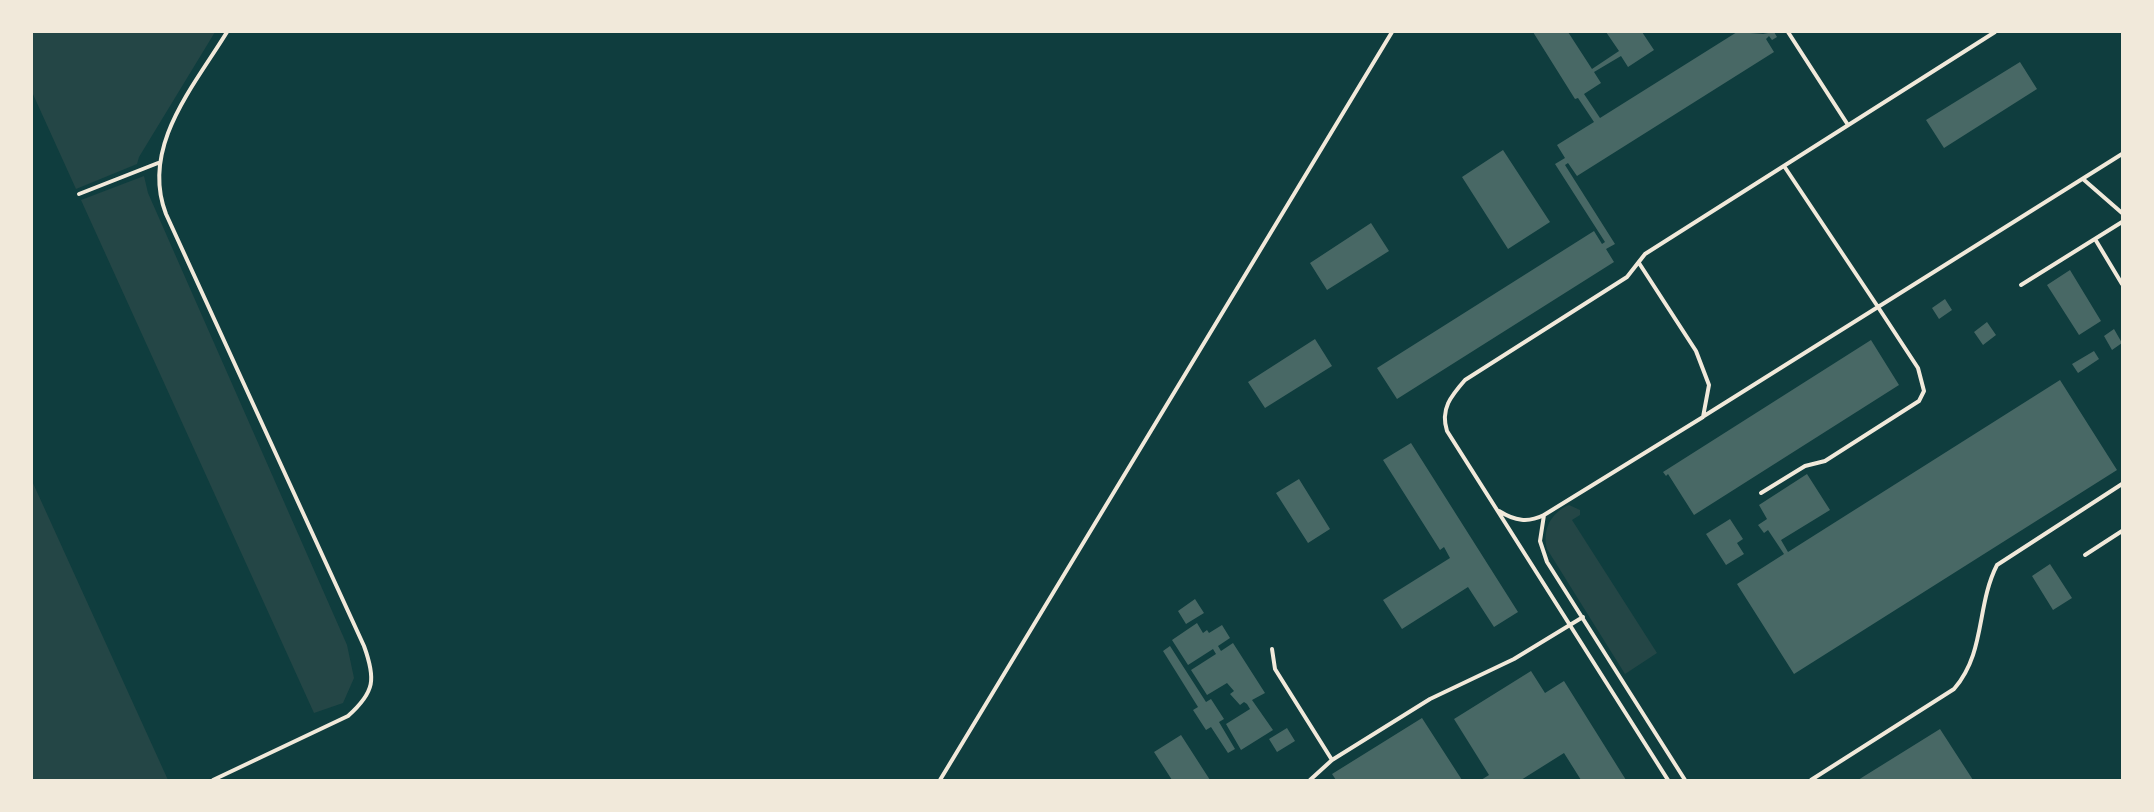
<!DOCTYPE html>
<html>
<head>
<meta charset="utf-8">
<style>
  body { margin:0 }
  #map { position:relative; width:2154px; height:812px; overflow:hidden; background:#0f3d3e; font-family:"IBM Plex Sans",sans-serif }
  canvas { display:block }
  .frame { position:absolute; inset:0; border:33px solid #f1e9da; pointer-events:none }
</style>
</head>
<body>
<div id="map">
<canvas width="2154" height="812"></canvas>
<div class="frame"></div>
</div>
<script>
const context = document.querySelector('canvas').getContext('2d');
context.lineJoin = 'round';
function paint(path, color) { context.fillStyle = color; context.fill(path, 'evenodd'); }
function strokePath(path, color, width, dash) { context.strokeStyle = color; context.lineWidth = width; context.lineCap = dash ? 'butt' : 'round'; context.setLineDash(dash || []); context.stroke(path); }
const green = new Path2D(`
  M 32,32 L 215,32 L 139,157 L 137,164 L 76,189 L 32,92 Z
  M 144,176 L 148,193 L 347,645 L 354,678 L 343,703 L 314,713 L 81,200 Z
  M 32,481 L 168,780 L 32,780 Z
  M 1569,505 L 1580,510 L 1580,515 L 1572,520 L 1657,653 L 1625,674 L 1547,549 C 1542,529 1551,513 1569,505 Z`);
const building = new Path2D(`
  M 1533,32 L 1568,32 L 1592,69 L 1619,51 L 1606,32 L 1642,32 L 1654,50 L 1628,67 L 1621,56 L 1594,72 L 1601,83 L 1584,94 L 1600,118 L 1737,32 L 1763,34 L 1774,32 L 1777,37 L 1772,40 L 1769,36 L 1766,39 L 1774,52 L 1577,176 L 1568,163 L 1565,165 L 1615,244 L 1606,249 L 1614,262 L 1397,399 L 1377,368 L 1594,231 L 1602,244 L 1605,242 L 1555,164 L 1565,158 L 1557,145 L 1594,122 L 1578,98 L 1575,99 Z
  M 2020,62 L 2037,89 L 1944,148 L 1926,120 Z
  M 1503,150 L 1550,222 L 1508,249 L 1462,177 Z
  M 1371,223 L 1389,251 L 1327,290 L 1310,263 Z
  M 2070,270 L 2101,321 L 2079,335 L 2047,285 Z
  M 1945,299 L 1952,310 L 1939,319 L 1932,308 Z
  M 1987,322 L 1996,335 L 1983,345 L 1974,332 Z
  M 2114,329 L 2122,343 L 2112,350 L 2104,336 Z
  M 1315,339 L 1332,366 L 1265,408 L 1248,382 Z
  M 1871,340 L 1899,385 L 1694,515 L 1668,474 L 1666,476 L 1663,472 Z
  M 2094,351 L 2099,359 L 2078,373 L 2072,364 Z
  M 2060,380 L 2117,470 L 1794,674 L 1737,584 L 1784,554 L 1768,530 L 1764,533 L 1758,525 L 1767,519 L 1759,505 L 1807,474 L 1830,510 L 1781,540 L 1788,552 Z
  M 1411,443 L 1518,612 L 1494,627 L 1468,587 L 1402,629 L 1383,600 L 1450,558 L 1444,547 L 1440,550 L 1383,460 Z
  M 1299,479 L 1330,529 L 1308,543 L 1276,493 Z
  M 1730,519 L 1743,539 L 1737,543 L 1744,554 L 1726,565 L 1706,534 Z
  M 2050,564 L 2072,598 L 2053,610 L 2032,576 Z
  M 1195,599 L 1204,613 L 1186,624 L 1178,611 Z
  M 1197,623 L 1203,633 L 1207,630 L 1209,633 L 1222,625 L 1230,638 L 1218,646 L 1221,651 L 1233,643 L 1265,693 L 1252,700 L 1273,730 L 1241,750 L 1226,724 L 1250,709 L 1247,704 L 1244,702 L 1240,705 L 1230,694 L 1234,691 L 1227,683 L 1207,695 L 1191,670 L 1216,654 L 1213,649 L 1188,665 L 1172,640 Z
  M 1170,646 L 1206,702 L 1211,699 L 1224,719 L 1219,722 L 1235,749 L 1228,753 L 1211,727 L 1206,730 L 1193,710 L 1198,707 L 1163,651 Z
  M 1531,671 L 1545,693 L 1564,681 L 1626,780 L 1581,780 L 1564,753 L 1521,780 L 1481,780 L 1489,775 L 1454,719 Z
  M 1422,718 L 1462,780 L 1336,780 L 1332,774 Z
  M 1287,728 L 1295,741 L 1277,752 L 1269,739 Z
  M 1940,729 L 1973,780 L 1858,780 Z
  M 1181,735 L 1210,780 L 1172,780 L 1154,752 Z`);
const service = new Path2D(`
  M 1788,32 L 1848,125
  M 1784,166 L 1878,307 L 2122,154
  M 2083,179 L 2122,213
  M 79,194 L 158,163
  M 2095,239 L 2122,284
  M 1639,263 L 1696,351 L 1709,385 L 1703,417 L 1544,515 L 1540,541 L 1547,562 L 1685,780
  M 2021,285 L 2122,222
  M 1704,416 L 1878,307 L 1918,368 L 1924,391 L 1919,401 L 1825,461 L 1805,466 L 1761,493
  M 1499,511 C 1515,521 1528,523 1544,515
  M 2085,555 L 2122,531
  M 1272,649 L 1275,669 L 1332,760 L 1430,699 L 1514,659 L 1583,617
  M 213,780 L 348,716 C 375,692 376,679 364,646 L 166,214 C 140,147 194,86 227,32
  M 940,780 L 1392,32
  M 1310,780 L 1332,760
  M 1668,780 L 1447,431 C 1440,409 1451,396 1465,380 L 1627,277 L 1645,254 L 1995,32
  M 1811,780 L 1954,689 C 1986,652 1976,606 1997,565 L 2122,484`);
paint(green, '#244646');
paint(building, '#486865');
strokePath(service, '#f1e9da', 4);
</script>
</body>
</html>
